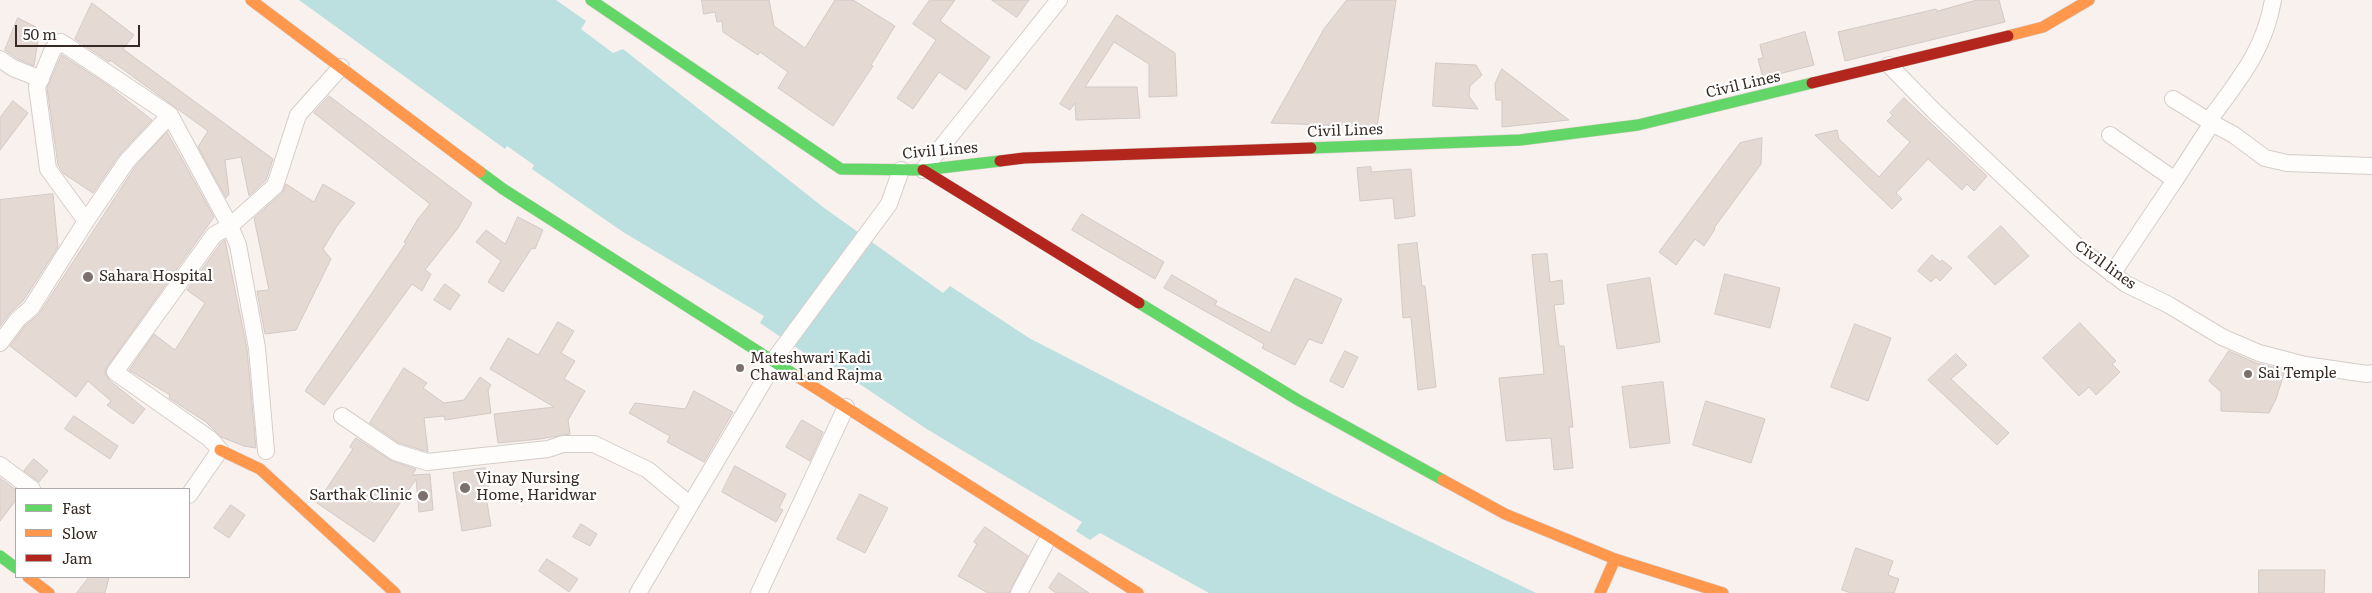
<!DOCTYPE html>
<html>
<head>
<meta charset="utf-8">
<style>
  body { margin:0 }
  #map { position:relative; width:2372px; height:593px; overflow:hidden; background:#f8f1ee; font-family:Literata,serif }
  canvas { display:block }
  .legend { position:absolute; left:15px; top:488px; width:175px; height:90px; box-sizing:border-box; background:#fff; border:1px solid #afaaa8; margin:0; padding:6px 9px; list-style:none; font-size:15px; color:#382b25 }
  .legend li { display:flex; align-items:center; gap:10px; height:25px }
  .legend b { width:25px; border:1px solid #afaaa8 }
  .scale { position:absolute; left:15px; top:25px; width:125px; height:22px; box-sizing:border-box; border:2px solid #382b25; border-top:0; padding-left:6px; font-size:15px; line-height:18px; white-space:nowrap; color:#382b25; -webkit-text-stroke:4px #fff; paint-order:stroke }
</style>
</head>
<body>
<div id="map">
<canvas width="2372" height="593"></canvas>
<ul class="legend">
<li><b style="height:6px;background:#63d668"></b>Fast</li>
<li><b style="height:6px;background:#ff974d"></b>Slow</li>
<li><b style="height:6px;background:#b3261e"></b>Jam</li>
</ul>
<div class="scale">50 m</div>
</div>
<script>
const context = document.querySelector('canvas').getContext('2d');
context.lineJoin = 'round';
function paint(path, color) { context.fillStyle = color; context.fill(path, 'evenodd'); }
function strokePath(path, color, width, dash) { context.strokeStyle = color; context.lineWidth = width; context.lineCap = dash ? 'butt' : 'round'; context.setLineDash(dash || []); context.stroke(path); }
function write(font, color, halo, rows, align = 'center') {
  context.font = font + ' Literata,serif'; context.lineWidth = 4.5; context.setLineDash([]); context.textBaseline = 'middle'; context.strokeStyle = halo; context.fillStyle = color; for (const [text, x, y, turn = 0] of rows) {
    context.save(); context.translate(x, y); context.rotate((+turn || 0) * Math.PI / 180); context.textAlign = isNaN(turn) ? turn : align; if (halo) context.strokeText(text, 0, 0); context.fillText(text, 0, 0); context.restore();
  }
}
const water = new Path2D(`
  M 299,0 L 556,0 L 586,21 L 581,29 L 613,53 L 623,49 L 823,207 L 943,293 L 950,286 L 1029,338 L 1334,495 L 1536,593 L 1209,593 L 1100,533 L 1090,540 L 1076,531 L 1082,522 L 925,428 L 827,362 L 822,365 L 760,323 L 764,316 L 623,232 L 532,169 L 534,165 L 507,146 L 505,149 Z`);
const building = new Path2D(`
  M 702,0 L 769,0 L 774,26 L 805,48 L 835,0 L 853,0 L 895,26 L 871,65 L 873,66 L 833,126 L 778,88 L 788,72 L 760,52 L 758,55 L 723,32 L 722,21 L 717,22 L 715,12 L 704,14 Z
  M 930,0 L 955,0 L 940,21 L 990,57 L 966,90 L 939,72 L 913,109 L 897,98 L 936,40 L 913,24 Z
  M 992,0 L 1029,0 L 1017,17 Z
  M 1347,0 L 1396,0 L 1377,127 L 1271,123 L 1324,29 Z
  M 1977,0 L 1999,0 L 2005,22 L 1845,61 L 1838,32 L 1936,9 L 1937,11 Z
  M 92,3 L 134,35 L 123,49 L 273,159 L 266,180 L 249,196 L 241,157 L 225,160 L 229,194 L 226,198 L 198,147 L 208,131 L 110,60 L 109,62 L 75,39 Z
  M 1117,15 L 1175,53 L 1177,96 L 1149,97 L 1149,64 L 1114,42 L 1085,87 L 1137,87 L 1140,118 L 1076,120 L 1075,103 L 1070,110 L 1060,104 Z
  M 18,18 L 36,27 L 31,37 L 38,40 L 34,66 L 18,59 L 5,50 Z
  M 1805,32 L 1814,65 L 1763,78 L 1758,59 L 1763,58 L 1760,45 Z
  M 62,55 L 109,86 L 152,120 L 119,155 L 93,193 L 64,174 L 58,165 L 47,88 Z
  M 1436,63 L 1476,65 L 1482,75 L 1470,86 L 1469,96 L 1478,109 L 1433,106 Z
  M 1502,69 L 1569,120 L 1502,127 L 1502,100 L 1496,100 L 1495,84 Z
  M 329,96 L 472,203 L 458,228 L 425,270 L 431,274 L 422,291 L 412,284 L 324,405 L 305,391 L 406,243 L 404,242 L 418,219 L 430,204 L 314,113 Z
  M 1904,98 L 1987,176 L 1974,191 L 1967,184 L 1962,190 L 1928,159 L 1896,193 L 1902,199 L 1892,209 L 1815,135 L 1837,130 L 1839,139 L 1879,177 L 1910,142 L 1887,121 L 1893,115 L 1890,113 Z
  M 13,101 L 28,113 L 0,150 L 0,118 Z
  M 167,132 L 214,217 L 107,367 L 105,372 L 109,380 L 145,409 L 133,424 L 107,405 L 111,401 L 88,381 L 76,397 L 10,346 L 25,326 L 39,314 L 135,167 Z
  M 1762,138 L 1761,164 L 1714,228 L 1715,229 L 1704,246 L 1695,239 L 1676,265 L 1659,252 L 1740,143 Z
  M 1371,167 L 1371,172 L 1411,169 L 1415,216 L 1395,219 L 1393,198 L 1360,201 L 1357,168 Z
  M 286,184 L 314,202 L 323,184 L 355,203 L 337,226 L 323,249 L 331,259 L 296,330 L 265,334 L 257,291 L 269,290 L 254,218 L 282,193 Z
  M 53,194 L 58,247 L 23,301 L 10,313 L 0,326 L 0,200 Z
  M 1082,214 L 1164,262 L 1155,279 L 1072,230 Z
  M 518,217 L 543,230 L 535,249 L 532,248 L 503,292 L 488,282 L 501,261 L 476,242 L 486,230 L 505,244 Z
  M 2001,226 L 2029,256 L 1995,285 L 1968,257 Z
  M 225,240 L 247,349 L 256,448 L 244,446 L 221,437 L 206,422 L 169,398 L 170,395 L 129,370 L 154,334 L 175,350 L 205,303 L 187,290 L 221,243 Z
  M 1417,243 L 1422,286 L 1425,286 L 1436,387 L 1418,390 L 1411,317 L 1403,318 L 1398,245 Z
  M 1547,254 L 1550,282 L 1562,280 L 1564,304 L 1554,305 L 1559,346 L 1564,346 L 1573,427 L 1569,427 L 1573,468 L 1554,470 L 1551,438 L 1506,441 L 1499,378 L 1544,374 L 1532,255 Z
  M 1932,255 L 1940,262 L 1942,260 L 1952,268 L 1940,281 L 1936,277 L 1931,282 L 1918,271 Z
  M 1725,274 L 1780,288 L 1770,328 L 1715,314 Z
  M 1172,275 L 1217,301 L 1215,305 L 1270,333 L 1295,278 L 1342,299 L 1322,344 L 1309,339 L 1295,365 L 1262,348 L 1264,344 L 1164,288 Z
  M 1650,278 L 1660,342 L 1617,349 L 1607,285 Z
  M 445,284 L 460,295 L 450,310 L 434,300 Z
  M 558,322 L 574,331 L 561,353 L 575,361 L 564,379 L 585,391 L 568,420 L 570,434 L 540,439 L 498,443 L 494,414 L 554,407 L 490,369 L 508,338 L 538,355 Z
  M 2080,323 L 2116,361 L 2112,364 L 2120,372 L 2096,395 L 2089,387 L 2079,396 L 2043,358 Z
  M 1855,324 L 1891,338 L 1868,401 L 1831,387 Z
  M 1345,351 L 1358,357 L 1343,388 L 1330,381 Z
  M 2229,351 L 2256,363 L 2285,370 L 2276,399 L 2269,413 L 2221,411 L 2221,392 L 2209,381 Z
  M 1956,354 L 1967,365 L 1951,379 L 2009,433 L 1997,445 L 1928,380 Z
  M 404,368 L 427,383 L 423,388 L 444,403 L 464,400 L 480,377 L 491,385 L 488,390 L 491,413 L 445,420 L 444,416 L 424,418 L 428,452 L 399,443 L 370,423 Z
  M 1663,382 L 1670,443 L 1630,448 L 1622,387 Z
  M 694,391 L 733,412 L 704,462 L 667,442 L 670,436 L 629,413 L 635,403 L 685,409 Z
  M 1706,401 L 1765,419 L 1751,463 L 1693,445 Z
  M 74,416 L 118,446 L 110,459 L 65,429 Z
  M 802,420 L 823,432 L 810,461 L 786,447 Z
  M 356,438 L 390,460 L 416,469 L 412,475 L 430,474 L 433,510 L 419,512 L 416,479 L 374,542 L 317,503 L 353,449 L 350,447 Z
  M 34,459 L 48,471 L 39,482 L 24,471 Z
  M 735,466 L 786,494 L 779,508 L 783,510 L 776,522 L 722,492 Z
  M 485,468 L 489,490 L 485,491 L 491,526 L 462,531 L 453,473 Z
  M 0,478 L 16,490 L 16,500 L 0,521 Z
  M 860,494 L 888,508 L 865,553 L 837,539 Z
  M 231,505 L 245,515 L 229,538 L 214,528 Z
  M 581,524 L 597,534 L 590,546 L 573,537 Z
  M 985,527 L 1028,556 L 1009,593 L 988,593 L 958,576 L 977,544 L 974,542 Z
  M 1856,548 L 1893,561 L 1888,575 L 1899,579 L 1894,593 L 1851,593 L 1842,590 Z
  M 547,559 L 578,579 L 569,592 L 539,571 Z
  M 2259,570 L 2325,570 L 2324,593 L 2259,593 Z
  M 1059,573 L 1089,593 L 1056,593 L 1049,588 Z
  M 89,577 L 109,577 L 105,593 L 77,593 Z`);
const street = new Path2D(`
  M 2273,0 C 2265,48 2241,77 2213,115 L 2212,123 L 2234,135 L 2265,158 L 2287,163 L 2372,166
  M 0,59 L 13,68 L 41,79
  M 1889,65 L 1934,111 L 2080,249 L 2126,284 L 2169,305 L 2222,337 L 2259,353 L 2305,365 L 2367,374 L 2372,373
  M 2173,99 L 2212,123 L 2175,180
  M 2110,135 L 2175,180 L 2112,274
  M 923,170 L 1059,0
  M 86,221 L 48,169 L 37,87 L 53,49 L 61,42 L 170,115 L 230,226 L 238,245 L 257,348 L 266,451
  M 0,343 L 18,319 L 31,308 L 86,221 L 127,161 L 170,115
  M 342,416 L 395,452 L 427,462 L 548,449 L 563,444 L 594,444 L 648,470 L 690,505
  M 0,465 L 32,489
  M 189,495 L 220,450 L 210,439 L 115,372 L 214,235 L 230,226 L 275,186 L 298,115 L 341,67
  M 638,593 L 769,372 L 773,361 L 889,204 L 901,170
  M 759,593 L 846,407
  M 1019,593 L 1045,544`);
const fast = new Path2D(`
  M 591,0 L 841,169 L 923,170 L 1000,161
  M 1311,148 L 1520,140 L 1638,125 L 1812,83
  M 480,172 L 503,189 L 795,375
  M 1139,303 L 1298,400 L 1443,480
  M 0,556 L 16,568`);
const slow = new Path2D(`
  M 251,0 L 480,172
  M 2008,36 L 2043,27 L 2089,0
  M 795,375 L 1138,593
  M 220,450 L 260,469 L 395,593
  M 1443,480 L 1505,514 L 1615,559 L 1723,593
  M 28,577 L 49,593
  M 1600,593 L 1615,559`);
const jam = new Path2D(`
  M 1812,83 L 2008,36
  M 1000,161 L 1024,158 L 1311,148
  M 923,170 L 1139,303`);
const markers = [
  [88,277,6,"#7b706b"],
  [740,368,5,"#7b706b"],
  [2248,374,5,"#7b706b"],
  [465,488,6,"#7b706b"],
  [423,496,6,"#7b706b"]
];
const streetNames = [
  ["Civil Lines",1743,85,-13],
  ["Civil Lines",1345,131,-2],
  ["Civil Lines",940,151,-5],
  ["Civil lines",2105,265,36]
];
const poiNames = [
  ["Sahara Hospital",99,277],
  ["Mateshwari Kadi",750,359],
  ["Chawal and Rajma",750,376],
  ["Sai Temple",2258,374],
  ["Vinay Nursing",476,479],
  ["Home, Haridwar",476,496],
  ["Sarthak Clinic",412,496,"right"]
];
paint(water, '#bce0e0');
paint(building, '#e4d9d3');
strokePath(building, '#d3c9c5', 1);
strokePath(street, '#d6cdc8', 18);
strokePath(fast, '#d6cdc8', 12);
strokePath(slow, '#d6cdc8', 12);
strokePath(jam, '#d6cdc8', 12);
strokePath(street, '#fefdfc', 16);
strokePath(fast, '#63d668', 11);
strokePath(slow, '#ff974d', 11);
strokePath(jam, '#b3261e', 11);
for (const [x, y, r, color] of markers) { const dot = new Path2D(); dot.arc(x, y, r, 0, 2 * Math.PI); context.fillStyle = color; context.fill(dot); strokePath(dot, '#fff', 2); }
write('15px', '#382b25', '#fff', streetNames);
write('15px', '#382b25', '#fff', poiNames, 'left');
</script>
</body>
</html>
